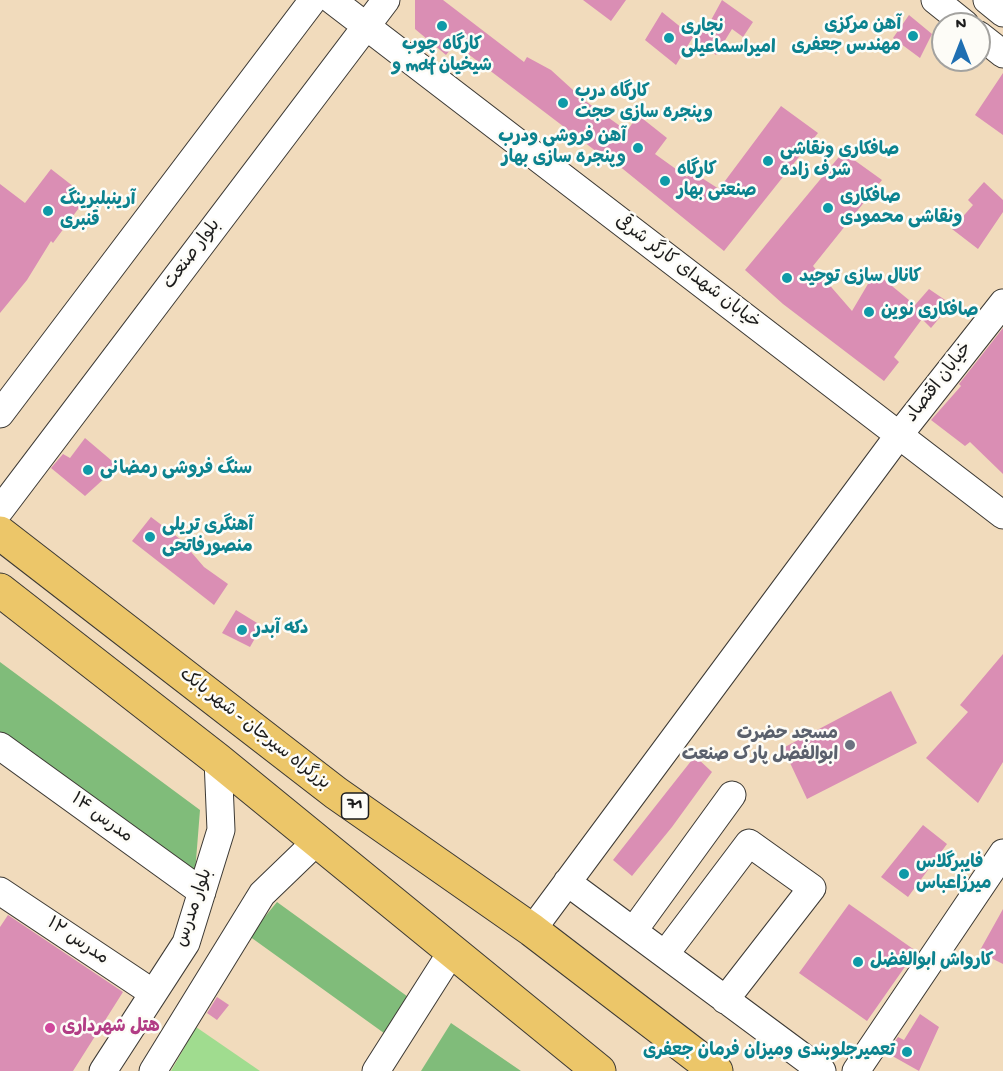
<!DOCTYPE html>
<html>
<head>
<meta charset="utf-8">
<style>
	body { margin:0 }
	#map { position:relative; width:1003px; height:1071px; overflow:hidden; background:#f1dbbc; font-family:"Gochi Hand",sans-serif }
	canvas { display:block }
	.north { position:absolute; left:931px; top:12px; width:60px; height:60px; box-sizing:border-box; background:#fdfcf7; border:2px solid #a3a29f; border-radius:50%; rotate:0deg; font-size:16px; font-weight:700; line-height:24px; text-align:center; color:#1c1c1c }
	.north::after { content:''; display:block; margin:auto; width:21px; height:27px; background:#1f6fb2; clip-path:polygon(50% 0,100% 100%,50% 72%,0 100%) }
</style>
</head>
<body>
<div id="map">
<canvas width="1003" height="1071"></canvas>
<div class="north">N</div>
</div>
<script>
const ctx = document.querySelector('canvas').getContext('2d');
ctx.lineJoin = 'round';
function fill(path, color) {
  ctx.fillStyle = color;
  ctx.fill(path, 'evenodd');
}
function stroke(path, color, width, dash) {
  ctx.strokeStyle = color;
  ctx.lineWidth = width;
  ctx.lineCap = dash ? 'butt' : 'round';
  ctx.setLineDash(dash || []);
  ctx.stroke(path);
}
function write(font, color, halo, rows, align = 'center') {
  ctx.font = font + ' "Gochi Hand","Playpen Sans Arabic",sans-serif';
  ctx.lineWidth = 5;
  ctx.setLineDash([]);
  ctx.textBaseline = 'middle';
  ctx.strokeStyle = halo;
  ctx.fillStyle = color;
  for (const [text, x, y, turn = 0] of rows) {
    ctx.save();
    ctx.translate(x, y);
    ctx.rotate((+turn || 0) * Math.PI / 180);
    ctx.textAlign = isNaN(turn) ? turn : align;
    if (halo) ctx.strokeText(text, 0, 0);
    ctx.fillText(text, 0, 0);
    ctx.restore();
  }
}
const green = new Path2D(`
	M196,1027L260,1071H171Z`);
const forest = new Path2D(`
	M0,662L200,810L195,873L0,734Z
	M277,902L422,1007L395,1041L249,936Z
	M451,1023L521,1071H421Z`);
const building = new Path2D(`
	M415,0H443L524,62L527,57L551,70L584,100L627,131L638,115L667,138L655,154L687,177L691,171L719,189L781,106L818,133L724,251L602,152L601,155L455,44L446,55L415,29Z
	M583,0H626L611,21Z
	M722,0L753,22L743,37L732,29L716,55L696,40L708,20L710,22Z
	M662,12L693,37L676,65L645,40Z
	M909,15L932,34L920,58L893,38Z
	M1003,73V135L975,115Z
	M843,152L882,180L813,266L852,311L875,272L915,305L929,289L951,304L931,328L922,319L894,357L899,362L884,381L783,304L745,270Z
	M51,169L87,197L53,243L51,241L27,280L0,313V184L25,203Z
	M984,182L1003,200V212L978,249L952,229L973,205L968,200Z
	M1003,328V474L970,442L965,446L931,420L961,386L959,384Z
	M85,438L118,466L85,496L51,468L63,454L70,458Z
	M151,517L180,539L204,567L228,584L214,605L132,541Z
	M236,610L262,626L250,647L222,633Z
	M1003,654V762L978,803L926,758L968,712L960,705Z
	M891,691L917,743L807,799L783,748Z
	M695,756L712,772L672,827L632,876L613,860Z
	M923,825L947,844L908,897L881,877Z
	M849,904L916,951L867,1021L799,973Z
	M1003,909V964L979,952Z
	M8,915L123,992L73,1071H0V927Z
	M217,997L229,1005L217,1020L207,1013Z
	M920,1014L939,1027L919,1071L887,1053L898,1037L904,1040Z`);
const minor = new Path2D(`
	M332,0L1003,515
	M935,0L965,24
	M987,0L1003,13
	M979,35L1003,54
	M0,414L313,0
	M0,510L386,0
	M0,746L202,892
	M567,882L822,1071
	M0,891L153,993
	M532,930L899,435L1003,303
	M634,930L732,795
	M666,953L749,843L812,888L725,1000
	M103,1071L186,943L221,830L218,760
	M153,1071L262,894L317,841
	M376,1071L451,953
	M856,1071L1003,853`);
const highway = new Path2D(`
	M0,533L336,793L532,930L716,1071
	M0,590L218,760L599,1071`);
const markers = [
	[442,26,6,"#0f9aa8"],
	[913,36,6,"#0f9aa8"],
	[669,38,6,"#0f9aa8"],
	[563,103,6,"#0f9aa8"],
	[638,148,6,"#0f9aa8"],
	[768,161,6,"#0f9aa8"],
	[665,181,6,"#0f9aa8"],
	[828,208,6,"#0f9aa8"],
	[48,211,6,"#0f9aa8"],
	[787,278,6,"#0f9aa8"],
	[869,312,6,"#0f9aa8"],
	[88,470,6,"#0f9aa8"],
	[150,537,6,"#0f9aa8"],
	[242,630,6,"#0f9aa8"],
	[850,745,6,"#6b7280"],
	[904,874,6,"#0f9aa8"],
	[858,962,6,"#0f9aa8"],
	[50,1028,6,"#d1479c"],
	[907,1052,6,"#0f9aa8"]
];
const shields = [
	[355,806,27]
];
const shieldNames = [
	["71",355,806]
];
const cultureNames = [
	["آهن مرکزی",901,26,"right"],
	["مهندس جعفری",901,47,"right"],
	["نجاری",681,28],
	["امیراسماعیلی",681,49],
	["کارگاه چوب",442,46,"center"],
	["و mdf شیخیان",442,67,"center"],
	["کارگاه درب",575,93],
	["وپنجره سازی حجت",575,114],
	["آهن فروشی ودرب",626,138,"right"],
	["وپنجره سازی بهار",626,159,"right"],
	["صافکاری ونقاشی",780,151],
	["شرف زاده",780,172],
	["کارگاه",677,171],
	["صنعتی بهار",677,192],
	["صافکاری",840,198],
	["ونقاشی محمودی",840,219],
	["آرینبلبرینگ",60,201],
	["قنبری",60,222],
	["کانال سازی توحید",799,278],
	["صافکاری نوین",881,312],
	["سنگ فروشی رمضانی",100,470],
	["آهنگری تریلی",162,527],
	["منصورفاتحی",162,548],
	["دکه آبدر",254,630],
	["فایبرگلاس",916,864],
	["میرزاعباس",916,885],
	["کارواش ابوالفضل",870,962],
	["تعمیرجلوبندی ومیزان فرمان جعفری",895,1052,"right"]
];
const streetNames = [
	["بلوار صنعت",193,255,-53],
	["خیابان شهدای کارگر شرقی",687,273,37],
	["خیابان اقتصاد",940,383,-52],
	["بزرگراه سیرجان - شهر بابک",254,730,38],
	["مدرس ۱۴",101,819,36],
	["بلوار مدرس",195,908,-71],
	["مدرس ۱۲",77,942,34]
];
const worshipNames = [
	["مسجد حضرت",838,735],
	["ابوالفضل پارک صنعت",838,756]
];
const hotelNames = [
	["هتل شهرداری",62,1028]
];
fill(green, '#a0dc8f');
fill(forest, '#80bc7a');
fill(building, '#da8eb4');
stroke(minor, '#3c3934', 29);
stroke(highway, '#3c3934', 35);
stroke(minor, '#fff', 27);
stroke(highway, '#ecc669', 33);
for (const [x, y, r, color] of markers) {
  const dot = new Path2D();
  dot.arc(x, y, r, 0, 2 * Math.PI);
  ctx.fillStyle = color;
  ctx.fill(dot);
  stroke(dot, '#fdfcf7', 2);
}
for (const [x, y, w] of shields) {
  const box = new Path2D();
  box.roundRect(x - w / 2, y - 13, w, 26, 4.5);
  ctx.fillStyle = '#fdfcf7';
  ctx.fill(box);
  stroke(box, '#1c1c1c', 1.5);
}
write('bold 16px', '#1c1c1c', null, shieldNames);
write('bold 18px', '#0d838f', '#fdfcf7', cultureNames, 'left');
write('18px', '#1c1c1c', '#fdfcf7', streetNames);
write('bold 18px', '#5b616d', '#fdfcf7', worshipNames, 'right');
write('bold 18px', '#b23c85', '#fdfcf7', hotelNames, 'left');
</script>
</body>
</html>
